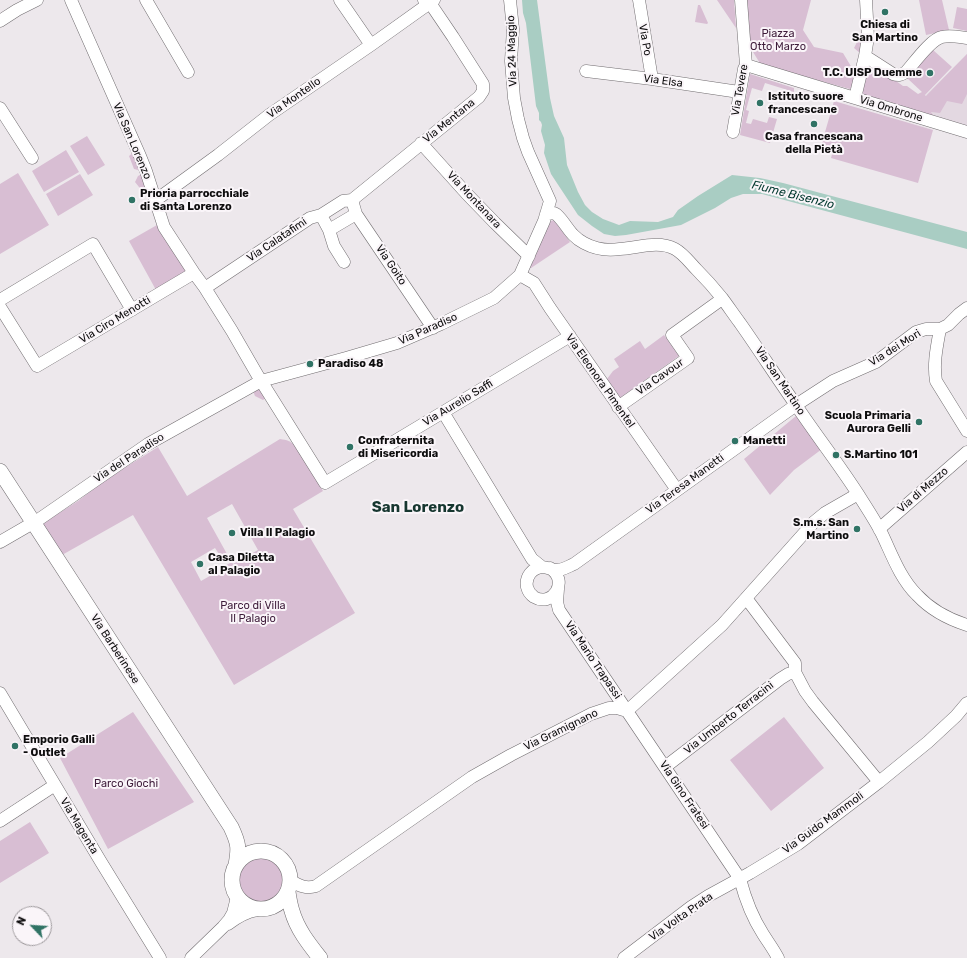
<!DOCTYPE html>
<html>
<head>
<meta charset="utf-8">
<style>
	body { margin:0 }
	#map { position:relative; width:967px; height:958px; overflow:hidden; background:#ede8ec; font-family:Rubik,sans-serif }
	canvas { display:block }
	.north { position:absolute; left:12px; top:906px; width:40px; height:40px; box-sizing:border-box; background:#faf5f9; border:1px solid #9c989b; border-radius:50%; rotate:295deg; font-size:11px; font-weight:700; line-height:16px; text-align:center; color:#0e0d0e }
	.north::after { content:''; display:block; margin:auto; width:14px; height:18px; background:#307365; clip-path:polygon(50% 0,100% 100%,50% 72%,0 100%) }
</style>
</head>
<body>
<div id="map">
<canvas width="967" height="958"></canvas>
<div class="north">N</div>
</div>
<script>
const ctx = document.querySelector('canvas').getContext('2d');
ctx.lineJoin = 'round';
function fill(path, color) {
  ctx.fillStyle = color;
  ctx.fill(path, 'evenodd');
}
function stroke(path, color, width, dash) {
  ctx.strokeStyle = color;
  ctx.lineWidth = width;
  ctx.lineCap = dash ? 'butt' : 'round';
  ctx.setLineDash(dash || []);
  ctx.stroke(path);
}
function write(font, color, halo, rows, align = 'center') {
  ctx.font = font + ' Rubik,sans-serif';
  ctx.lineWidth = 4;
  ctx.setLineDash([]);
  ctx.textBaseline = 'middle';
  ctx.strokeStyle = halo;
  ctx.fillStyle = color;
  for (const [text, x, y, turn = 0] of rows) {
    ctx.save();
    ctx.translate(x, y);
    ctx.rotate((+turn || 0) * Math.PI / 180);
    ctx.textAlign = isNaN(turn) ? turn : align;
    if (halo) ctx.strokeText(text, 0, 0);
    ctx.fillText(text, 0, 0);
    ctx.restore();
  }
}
const built = new Path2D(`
	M967,54V127L935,117L931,112L926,95Z`);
const green = new Path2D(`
	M717,0H734L736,28Z
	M747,0H811L803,30L814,47L843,53L855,73L852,86L850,89L761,65L750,47Z
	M919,0H942L949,30L926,35Z
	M698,5H700L708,23L707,24L695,22Z
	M957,7L967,9V31L953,28Z
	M860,36L864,37L861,54L854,48Z
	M933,50L952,67L925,95L923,93L926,96L967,54V94L962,104L947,101L940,113L931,112L934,116L862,96V91L868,64L871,63L903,86H907L918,94L922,92L907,78Z
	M750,74L794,88V92L765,83L762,91L752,88L746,110L749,111L746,123L751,124L753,119L767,123L769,117L777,119L770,143L740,135Z
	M834,101L933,130L918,183L831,158L833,151L821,146Z
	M87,136L105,165L88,175L70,146Z
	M66,150L79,172L44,192L32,171Z
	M135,151L141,168L138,170L134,169L129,156Z
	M18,173L49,225L0,254V184Z
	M80,174L93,195L58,216L46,194Z
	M142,174L146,188L143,192L135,182L138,176Z
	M554,220L570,242L531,268H530L548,224L551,221Z
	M157,224L187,271L156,290L129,241L157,225Z
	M664,335L679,356L620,398L607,379L613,371L619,367L614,359L640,341L645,349Z
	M258,388L262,389L267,397L263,400L255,396L253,391Z
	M796,416L822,449L794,470L770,495L744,459Z
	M280,439C287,440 291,441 295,446L323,491L293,509L355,613L234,685L133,515L62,555L42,524L78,501L105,480L158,447L187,496ZM232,504L258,550L233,564L232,562L221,568L222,569L201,581L191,562L215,548L221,557L227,554L207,518Z
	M133,712L194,802L108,849L60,758Z
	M784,717L824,768L771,811L730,760Z
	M30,822L49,853L0,883V841Z
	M239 880a22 22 0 1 1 44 0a22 22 0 1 1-44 0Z`);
const water = new Path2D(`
	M522,0H537L550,98L554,116L564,138L567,165L578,192L585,205L592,212L603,219L619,225L630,221L658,222L673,217L678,210L698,196L732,175L760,178L783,183L967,232V249L762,194H743L731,198L715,208L681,225L626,235L615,236L604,234L592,226L578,215L551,174L544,153L545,145L541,131L542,125L541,122L539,120V113L536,106L526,23L523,13Z`);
const minor = new Path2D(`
	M71,0L140,156L146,171L164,227L194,273L205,288L232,331L258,376L325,483L570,336
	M146,0L188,72
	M340,0L371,45
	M639,0L652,79
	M0,21L17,10L37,0
	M865,56L893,74C899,76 901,75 906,72C914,63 931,39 942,37C950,35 959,37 967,38
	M746,65L967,132
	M586,71L652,79L739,92
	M855,98L865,56L868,37L866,0
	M0,108L32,158
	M733,132L744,69L746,65L741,0
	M421,143L466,193L495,223L529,256
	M156,200L218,155L269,115L371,45L434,0
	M352,200L479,97L483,91V84L453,37L430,3L424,0
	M352,200L356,214L433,328
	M546,214L554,213L556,214C567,224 569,235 584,243C595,249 607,251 620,249C638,248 658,240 675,249C684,254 690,263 697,270C706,279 714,288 722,298C728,306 734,315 740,323C759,350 777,378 796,405C816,435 838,463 858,494C866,507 875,520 882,534C892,555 900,578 917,595C931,610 948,619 967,625
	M321,215L329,230L356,214
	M329,230L334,246L344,262
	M520,275L534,283L550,308L677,490
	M205,288L310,218L321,215L343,201L352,200
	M0,300L93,244L132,310
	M0,307L37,366L194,273
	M940,329C937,346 933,363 936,381L967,431
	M618,407L688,358L672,335L722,299
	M443,412L532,559L542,567
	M879,529L967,452
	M0,542L38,520L148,444L261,381L346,358L397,343L441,324L494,298L520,275L544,221L550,201L528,152L523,138L518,119L514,98L511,61L513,29L510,0
	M550,568C570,581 552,608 534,597C531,595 528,591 527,587C525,577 532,568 542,567C547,567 552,570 557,570C563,570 569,566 574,564L796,405L833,381L876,362L916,332L926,329H940L948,325L959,314L967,308
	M558,589L557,602L559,610L740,879C745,898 752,917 763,934C768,942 774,950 778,958
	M746,598L795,663V672L805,691L813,702L879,782
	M0,693L101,862L160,958
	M627,711L722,625L814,522L825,513L858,494
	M665,767L780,679L788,674L795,672
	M0,821L55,785
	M291,881C300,886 306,889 316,886L472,777L511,755L591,714L609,708H617L627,711
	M228,924C237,917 245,912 257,910
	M191,958L223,927L229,920L233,913L237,897
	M624,958L691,907L708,896L750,873L798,844L879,782L928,742L956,716L967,703`);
const major = new Path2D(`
	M0,471L231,827C239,844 239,848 236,865
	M232 880a29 29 0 1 1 58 0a29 29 0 1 1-58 0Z
	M288,892C289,899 290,905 292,911C297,929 309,944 320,958`);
const markers = [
	[885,12,4,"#307365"],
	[930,73,4,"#307365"],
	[760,103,4,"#307365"],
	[814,124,4,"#307365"],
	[132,200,4,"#307365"],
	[310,364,4,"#307365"],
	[919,422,4,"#307365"],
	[735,441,4,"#307365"],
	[350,447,4,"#307365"],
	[836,455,4,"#307365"],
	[857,529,4,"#307365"],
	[232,533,4,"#307365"],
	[200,564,4,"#307365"],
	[15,746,4,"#307365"]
];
const poiNames = [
	["Chiesa di",885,25,"center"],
	["San Martino",885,38,"center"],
	["T.C. UISP Duemme",922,73,"right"],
	["Istituto suore",768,97],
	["francescane",768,110],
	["Casa francescana",814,137,"center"],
	["della Pietà",814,150,"center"],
	["Prioria parrocchiale",140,194],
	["di Santa Lorenzo",140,207],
	["Paradiso 48",318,364],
	["Scuola Primaria",911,416,"right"],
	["Aurora Gelli",911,429,"right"],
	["Confraternita",358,441],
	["di Misericordia",358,454],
	["Manetti",743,441],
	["S.Martino 101",844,455],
	["S.m.s. San",849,523,"right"],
	["Martino",849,536,"right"],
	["Villa Il Palagio",240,533],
	["Casa Diletta",208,558],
	["al Palagio",208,571],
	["Emporio Galli",23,740],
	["- Outlet",23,753]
];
const parkNames = [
	["Piazza",778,34],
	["Otto Marzo",778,47],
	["Parco di Villa",253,606],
	["Il Palagio",253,619],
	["Parco Giochi",126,784]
];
const streetNames = [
	["Via Po",645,40,80],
	["Via 24 Maggio",512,51,-92],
	["Via Elsa",663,81,8],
	["Via Tevere",740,90,-80],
	["Via Montello",294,98,-35],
	["Via Ombrone",891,109,17],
	["Via Mentana",449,121,-39],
	["Via San Lorenzo",132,141,67],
	["Via Montanara",474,200,47],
	["Via Calatafimi",277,240,-34],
	["Via Goito",391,265,56],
	["Via Ciro Menotti",115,320,-31],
	["Via Paradiso",428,329,-24],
	["Via dei Mori",895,348,-32],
	["Via Cavour",660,377,-35],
	["Via Eleonora Pimentel",600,381,55],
	["Via San Martino",780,381,56],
	["Via Aurelio Saffi",458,403,-31],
	["Via del Paradiso",129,458,-33],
	["Via Teresa Manetti",685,484,-36],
	["Via di Mezzo",923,490,-41],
	["Via Barberinese",115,649,57],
	["Via Mario Trapassi",593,660,56],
	["Via Umberto Terracini",729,718,-38],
	["Via Gramignano",561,730,-26],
	["Via Gino Fratesi",684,795,56],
	["Via Guido Mammoli",823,823,-36],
	["Via Magenta",79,826,59],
	["Via Volta Prata",681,917,-35]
];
const waterNames = [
	["Fiume Bisenzio",793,195,14]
];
const districtNames = [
	["San Lorenzo",418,508]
];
fill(built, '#e3d8e1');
fill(green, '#d8bed3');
fill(water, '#a9cdc3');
stroke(minor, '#716d70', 13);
stroke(major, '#716d70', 16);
stroke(minor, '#fff', 12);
stroke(major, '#fff', 15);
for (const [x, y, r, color] of markers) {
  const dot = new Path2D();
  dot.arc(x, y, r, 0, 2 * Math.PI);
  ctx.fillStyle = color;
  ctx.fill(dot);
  stroke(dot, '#faf5f9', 1.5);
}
write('bold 11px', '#0e0d0e', '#faf5f9', poiNames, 'left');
write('11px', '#3e1c3a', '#faf5f9', parkNames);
write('11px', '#0e0d0e', '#faf5f9', streetNames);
write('italic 12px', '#00382e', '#faf5f9', waterNames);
write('bold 15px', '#173730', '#faf5f9', districtNames);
</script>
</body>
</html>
